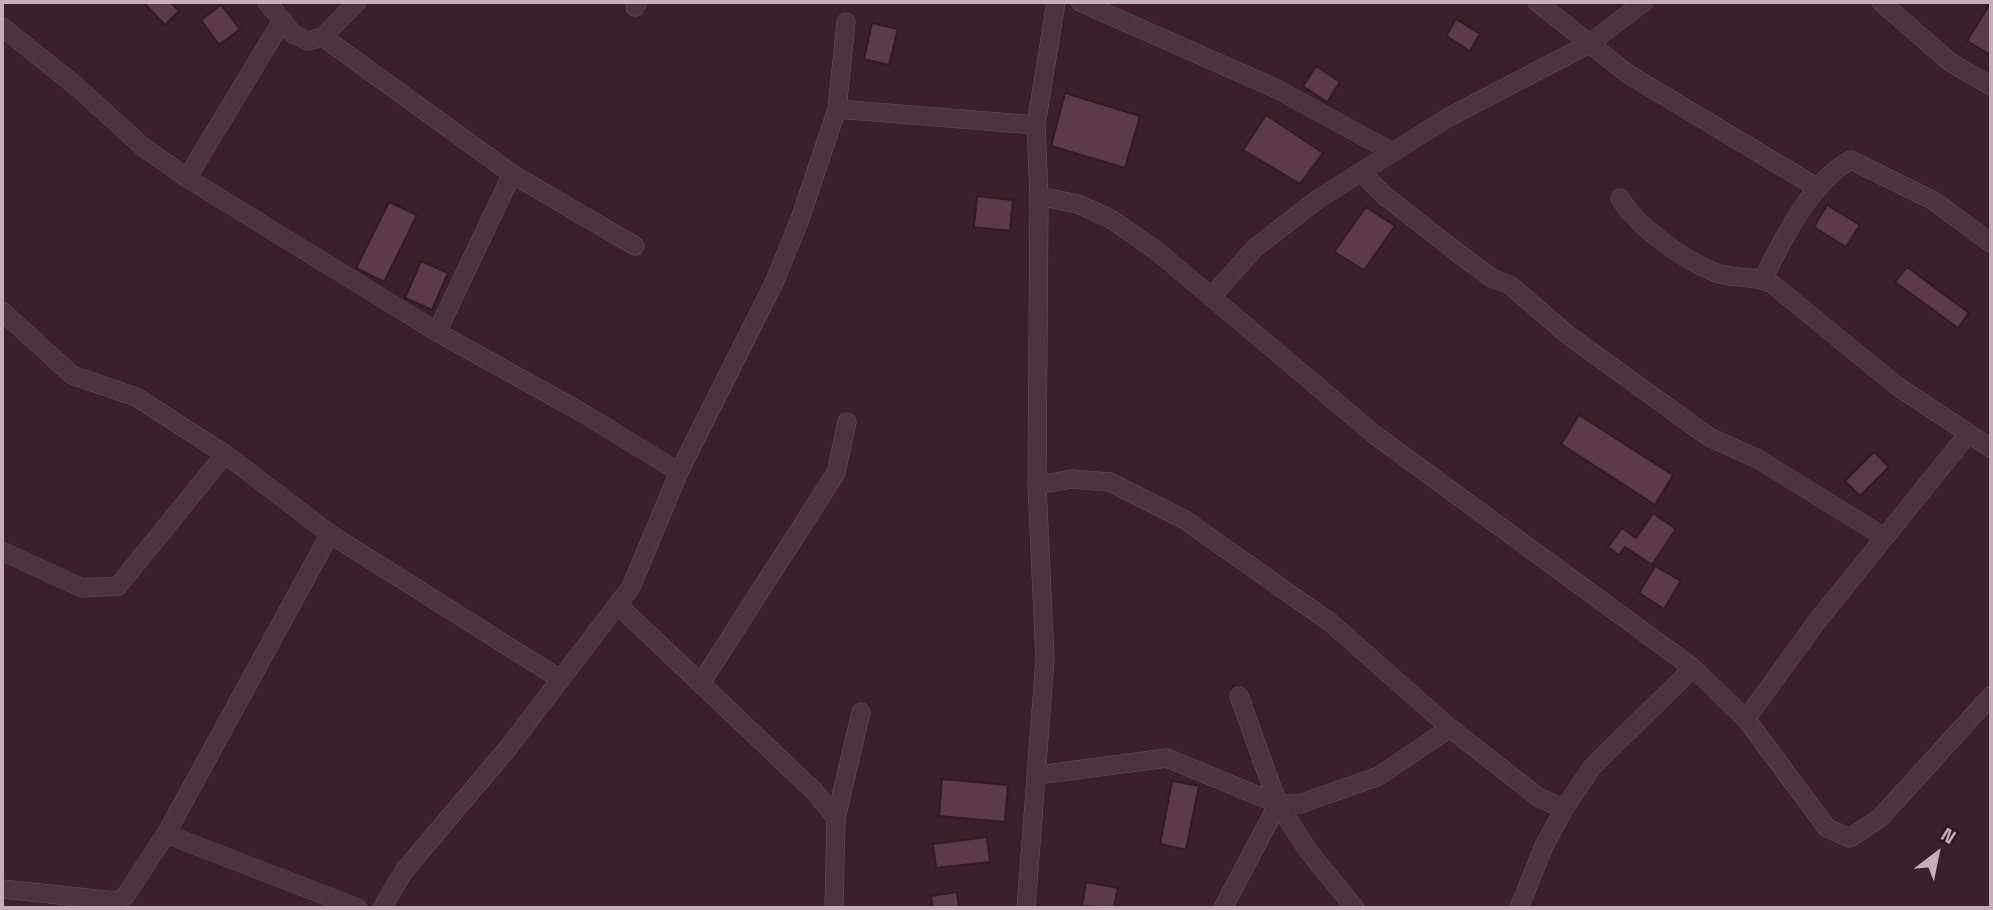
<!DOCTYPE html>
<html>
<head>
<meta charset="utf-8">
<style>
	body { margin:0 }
	#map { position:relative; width:1993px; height:910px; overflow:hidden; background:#3b1f2b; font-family:"Space Grotesk",sans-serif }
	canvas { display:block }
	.frame { position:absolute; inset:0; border:4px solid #c7adb8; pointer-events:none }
	.north { position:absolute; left:1902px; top:819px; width:70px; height:70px; -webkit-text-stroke:5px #2f1822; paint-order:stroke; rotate:32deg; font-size:19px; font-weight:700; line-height:28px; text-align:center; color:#c7adb8 }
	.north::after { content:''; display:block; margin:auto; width:24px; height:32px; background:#c7adb8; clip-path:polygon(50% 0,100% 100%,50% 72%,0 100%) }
</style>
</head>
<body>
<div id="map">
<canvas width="1993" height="910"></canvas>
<div class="frame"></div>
<div class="north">N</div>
</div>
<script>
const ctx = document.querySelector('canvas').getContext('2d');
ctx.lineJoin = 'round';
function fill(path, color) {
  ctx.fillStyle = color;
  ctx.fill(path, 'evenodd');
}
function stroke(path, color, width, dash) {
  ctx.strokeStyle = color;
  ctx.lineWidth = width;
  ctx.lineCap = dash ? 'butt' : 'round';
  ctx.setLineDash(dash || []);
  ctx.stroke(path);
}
const building = new Path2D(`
	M143,2H170L179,11L165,25Z
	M1991,2V55L1967,41Z
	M221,5L240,29L219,45L201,20Z
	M1456,19L1480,34L1470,51L1446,36Z
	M872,23L898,29L889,65L864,59Z
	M1316,66L1340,82L1327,102L1303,86Z
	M1065,93L1140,116L1125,168L1051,146Z
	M1266,115L1323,153L1300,184L1243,150Z
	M977,196L1013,200L1010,231L974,227Z
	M389,202L417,215L384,282L356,268Z
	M1827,205L1860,225L1846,247L1814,227Z
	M1366,207L1395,226L1364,270L1334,252Z
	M421,261L448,273L432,310L405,298Z
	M1907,267L1969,313L1958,328L1895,282Z
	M1579,415L1673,475L1655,505L1561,444Z
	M1874,452L1889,467L1860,496L1845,481Z
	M1653,513L1676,529L1652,565L1625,547L1619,555L1608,547L1622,528L1636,538Z
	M1655,566L1681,581L1664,609L1639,593Z
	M942,779L1008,785L1005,822L939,816Z
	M1172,781L1199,786L1186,850L1160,844Z
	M987,837L990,862L936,868L933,844Z
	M1086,882L1118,888L1114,908L1082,906Z
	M957,892L959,908H933L931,896Z`);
const street = new Path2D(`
	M267,2L293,34L308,41L323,37L357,2
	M1080,2L1277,89L1392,152
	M1537,2L1628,74L1816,187
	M1881,2L1950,62L1991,86
	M635,7L638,2
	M2,27L76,86L142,146L187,178L437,332L581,412L679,472
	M323,37L512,174L635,246
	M837,109L1036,125
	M1362,173L1385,196L1467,260L1492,278L1510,285L1568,335L1709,437L1758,459L1884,537
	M187,178L282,21
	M1039,196L1078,204L1111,219L1158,252L1375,435L1693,668L1746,719L1827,828L1850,838L1880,818L1991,696
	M1620,198C1636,226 1684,260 1714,272C1732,280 1754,274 1772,284L1897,386L1991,448
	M1763,279C1783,239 1811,181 1851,160L1934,201L1991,243
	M1212,296L1255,248L1318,199L1449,117L1589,44L1644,2
	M2,311L72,375L136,397L225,454L330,534L560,679
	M437,332L512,174
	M1037,485L1072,479L1110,482L1185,520L1331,623L1450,728L1538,797L1564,809
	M2,551L82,588L118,586L225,454
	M619,606L815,792L836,818
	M701,683L836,473L847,422
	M1239,696L1278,804L1309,852L1355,908
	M1746,719L1818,620L1968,434
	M1038,775L1167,758L1278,804H1300L1379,776L1450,728
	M166,834L358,908
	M2,889L107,900L119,901L126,895L166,834L330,534
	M382,908L404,871L508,748L631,587L679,472L774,283L800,219L837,109L846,22
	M834,908L836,818L861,712
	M1026,908L1045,659L1037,485L1039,196L1036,125L1056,2
	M1223,908L1278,804
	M1519,908L1544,846L1564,809L1593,766L1693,668`);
fill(building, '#5b3b4a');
stroke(building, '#311a24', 2);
stroke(street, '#68505b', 19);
stroke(street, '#4b333d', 18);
</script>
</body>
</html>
